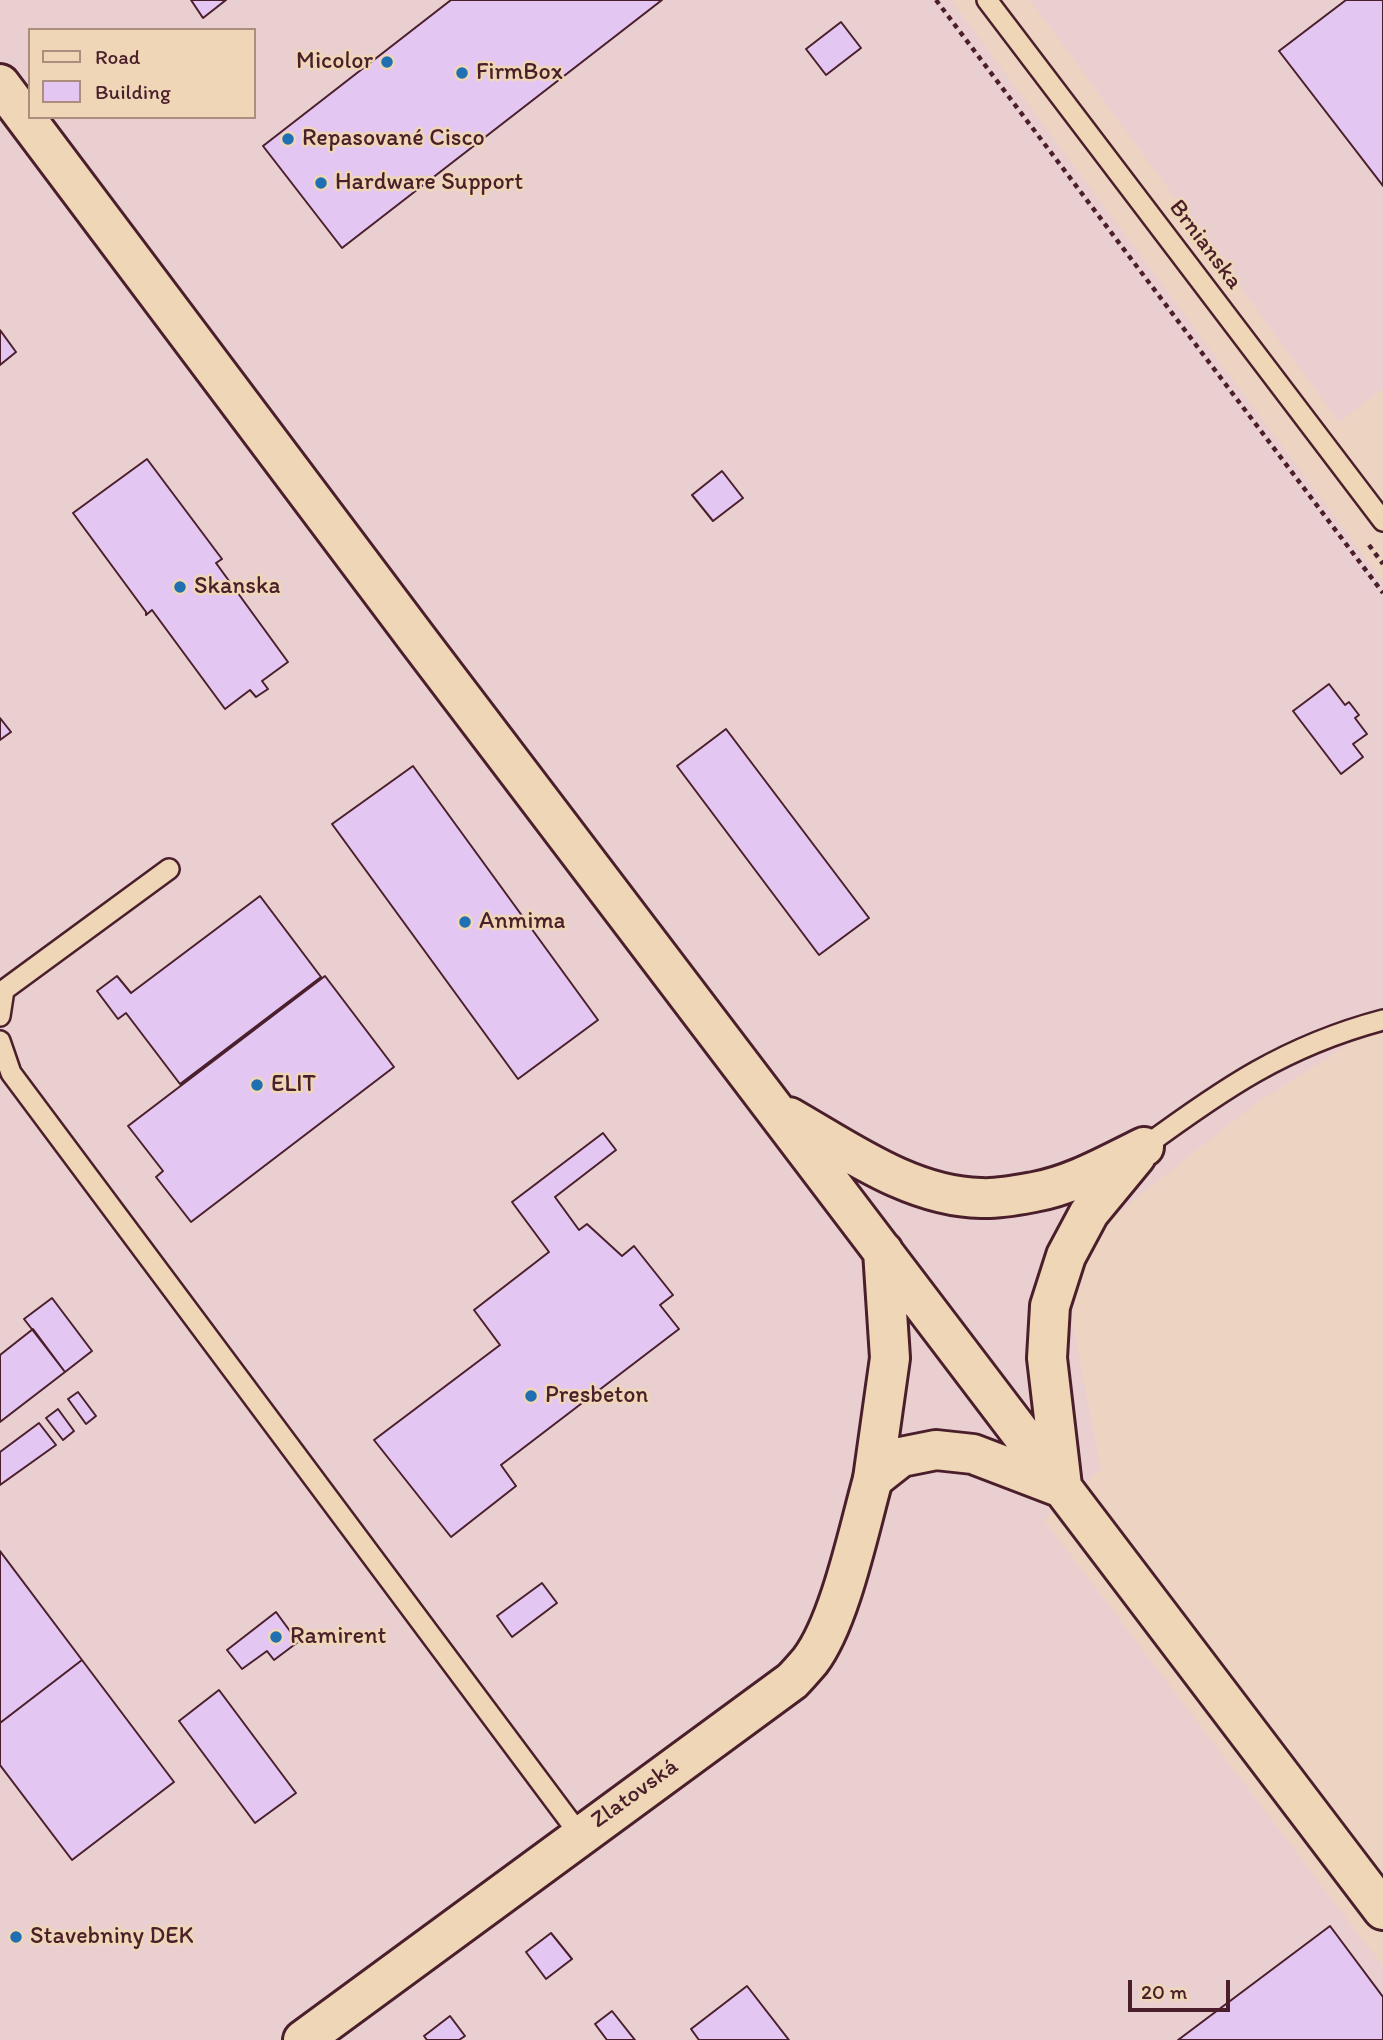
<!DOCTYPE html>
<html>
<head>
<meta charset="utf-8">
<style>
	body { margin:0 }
	#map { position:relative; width:1383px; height:2040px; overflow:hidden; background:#ecd3c2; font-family:Itim,sans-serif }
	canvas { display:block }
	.legend { position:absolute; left:28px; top:28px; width:228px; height:91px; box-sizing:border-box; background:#eed6b6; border:2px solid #ac8d7e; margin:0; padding:9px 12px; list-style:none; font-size:21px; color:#4a1f2b }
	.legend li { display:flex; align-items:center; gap:14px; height:35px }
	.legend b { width:35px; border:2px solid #ac8d7e }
	.scale { position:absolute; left:1128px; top:1980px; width:102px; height:32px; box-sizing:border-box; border:4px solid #4a1f2b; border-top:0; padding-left:9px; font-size:21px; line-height:24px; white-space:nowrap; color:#4a1f2b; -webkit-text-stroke:5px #eed6b6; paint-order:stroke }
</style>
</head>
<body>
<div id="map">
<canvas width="1383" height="2040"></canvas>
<ul class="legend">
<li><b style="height:9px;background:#eed6b6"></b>Road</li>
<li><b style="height:19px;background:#e4c6f3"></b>Building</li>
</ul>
<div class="scale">20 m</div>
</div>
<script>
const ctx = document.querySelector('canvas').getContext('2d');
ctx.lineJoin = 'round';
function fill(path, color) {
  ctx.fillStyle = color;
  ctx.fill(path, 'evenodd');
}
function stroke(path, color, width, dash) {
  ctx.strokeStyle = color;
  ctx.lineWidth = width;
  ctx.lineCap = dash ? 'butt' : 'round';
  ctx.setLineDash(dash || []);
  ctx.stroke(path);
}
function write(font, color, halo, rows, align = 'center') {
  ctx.font = font + ' Itim,sans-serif';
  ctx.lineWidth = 5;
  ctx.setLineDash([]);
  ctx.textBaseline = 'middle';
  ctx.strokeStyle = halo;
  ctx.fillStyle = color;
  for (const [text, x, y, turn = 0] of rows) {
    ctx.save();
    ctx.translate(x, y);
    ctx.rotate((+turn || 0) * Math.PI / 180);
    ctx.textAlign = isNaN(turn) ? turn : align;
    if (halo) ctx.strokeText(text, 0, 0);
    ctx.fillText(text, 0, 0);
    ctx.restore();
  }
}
const built = new Path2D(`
	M0,0H951L1383,582V1022L1255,1104L1085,1239L1072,1321L1101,1469L1044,1520L1383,1966V2040H0ZM30,30H254V117H30Z
	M1030,0H1383V389L1339,422Z`);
const building = new Path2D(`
	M191,0H226L203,18Z
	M451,0H662L342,248L263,146Z
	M1346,0H1383V186L1279,51Z
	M841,22L861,48L826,75L806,49Z
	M0,330L16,352L0,365Z
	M147,459L222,559L216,563L288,662L262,681L268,689L256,697L250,690L225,709L152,610L146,615V612L73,513Z
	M722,471L743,498L713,521L692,495Z
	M1329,684L1345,705L1349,702L1359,715L1355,718L1367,734L1353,744L1363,757L1341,774L1293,711Z
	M0,718L11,732L0,740Z
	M726,729L869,918L819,955L677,766Z
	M413,766L598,1020L518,1079L332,824Z
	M260,896L321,977L180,1084L126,1013L118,1019L97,991L117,976L131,993Z
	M325,976L394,1067L191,1222L156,1177L163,1171L128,1126Z
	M603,1133L616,1150L555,1197L579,1230L587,1224L622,1256L634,1246L673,1295L660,1305L679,1329L501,1465L516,1486L451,1537L374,1440L500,1345L474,1310L549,1252L512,1202Z
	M52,1298L92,1351L65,1372L24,1319Z
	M33,1329L65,1372L0,1422V1355Z
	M78,1392L96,1416L86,1424L68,1399Z
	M58,1409L74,1431L63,1440L46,1418Z
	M39,1423L56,1445L0,1485V1452Z
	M0,1551L82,1660L0,1723Z
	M542,1583L557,1603L512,1637L497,1616Z
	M276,1612L298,1642L274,1660L267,1651L242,1669L227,1650Z
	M82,1660L174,1782L72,1860L0,1765V1723Z
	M219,1690L296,1793L255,1823L179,1721Z
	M1330,1926L1383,1997V2040H1178Z
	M551,1933L572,1959L546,1979L526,1952Z
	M747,1986L789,2040H699L691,2029Z
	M612,2011L635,2040H607L595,2024Z
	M450,2016L465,2036L459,2040H427L424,2036Z`);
const path = new Path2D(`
	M936,0L1383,593
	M1369,545L1383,564`);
const lane = new Path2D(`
	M987,0L1383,521
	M0,1016L4,990L169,869
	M0,1041L11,1073L580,1835
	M1144,1147C1223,1089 1285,1046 1383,1020`);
const street = new Path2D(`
	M303,2040L792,1681C798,1675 804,1668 810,1661C840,1622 859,1529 873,1479`);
const primary = new Path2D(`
	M0,84L418,640L1383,1910
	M789,1117C847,1150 911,1197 981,1198C998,1199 1018,1195 1034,1192C1073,1185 1109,1164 1144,1147
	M873,1479L890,1358L883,1251
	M873,1479L901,1457L936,1450L973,1454L1062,1488
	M1062,1486L1047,1358L1050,1306L1066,1256L1089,1213L1136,1156`);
const markers = [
	[387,62,7,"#1f6fb2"],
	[462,73,7,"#1f6fb2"],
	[288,139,7,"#1f6fb2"],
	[321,183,7,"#1f6fb2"],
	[180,587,7,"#1f6fb2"],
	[465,922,7,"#1f6fb2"],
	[257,1085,7,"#1f6fb2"],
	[531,1396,7,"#1f6fb2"],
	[276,1637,7,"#1f6fb2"],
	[16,1937,7,"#1f6fb2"]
];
const poiNames = [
	["Micolor",373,62,"right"],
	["FirmBox",476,73],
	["Repasované Cisco",302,139],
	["Hardware Support",335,183],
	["Skanska",194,587],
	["Anmima",479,922],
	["ELIT",271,1085],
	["Presbeton",545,1396],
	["Ramirent",290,1637],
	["Stavebniny DEK",30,1937]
];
const streetNames = [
	["Brnianska",1205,245,53],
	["Zlatovská",635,1794,-36]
];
fill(built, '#eacfd1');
fill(building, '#e4c6f3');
stroke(building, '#4a1f2b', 2);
stroke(lane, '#4a1f2b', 24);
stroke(street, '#4a1f2b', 44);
stroke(primary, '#4a1f2b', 44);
stroke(path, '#4a1f2b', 4.5, [5, 5]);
stroke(lane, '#eed6b6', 19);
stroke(street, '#eed6b6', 38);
stroke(primary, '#eed6b6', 38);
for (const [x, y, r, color] of markers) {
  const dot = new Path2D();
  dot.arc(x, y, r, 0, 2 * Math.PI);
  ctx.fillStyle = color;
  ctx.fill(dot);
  stroke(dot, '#eed6b6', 2.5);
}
write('24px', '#4a1f2b', '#eed6b6', poiNames, 'left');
write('24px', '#4a1f2b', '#eed6b6', streetNames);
</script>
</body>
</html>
